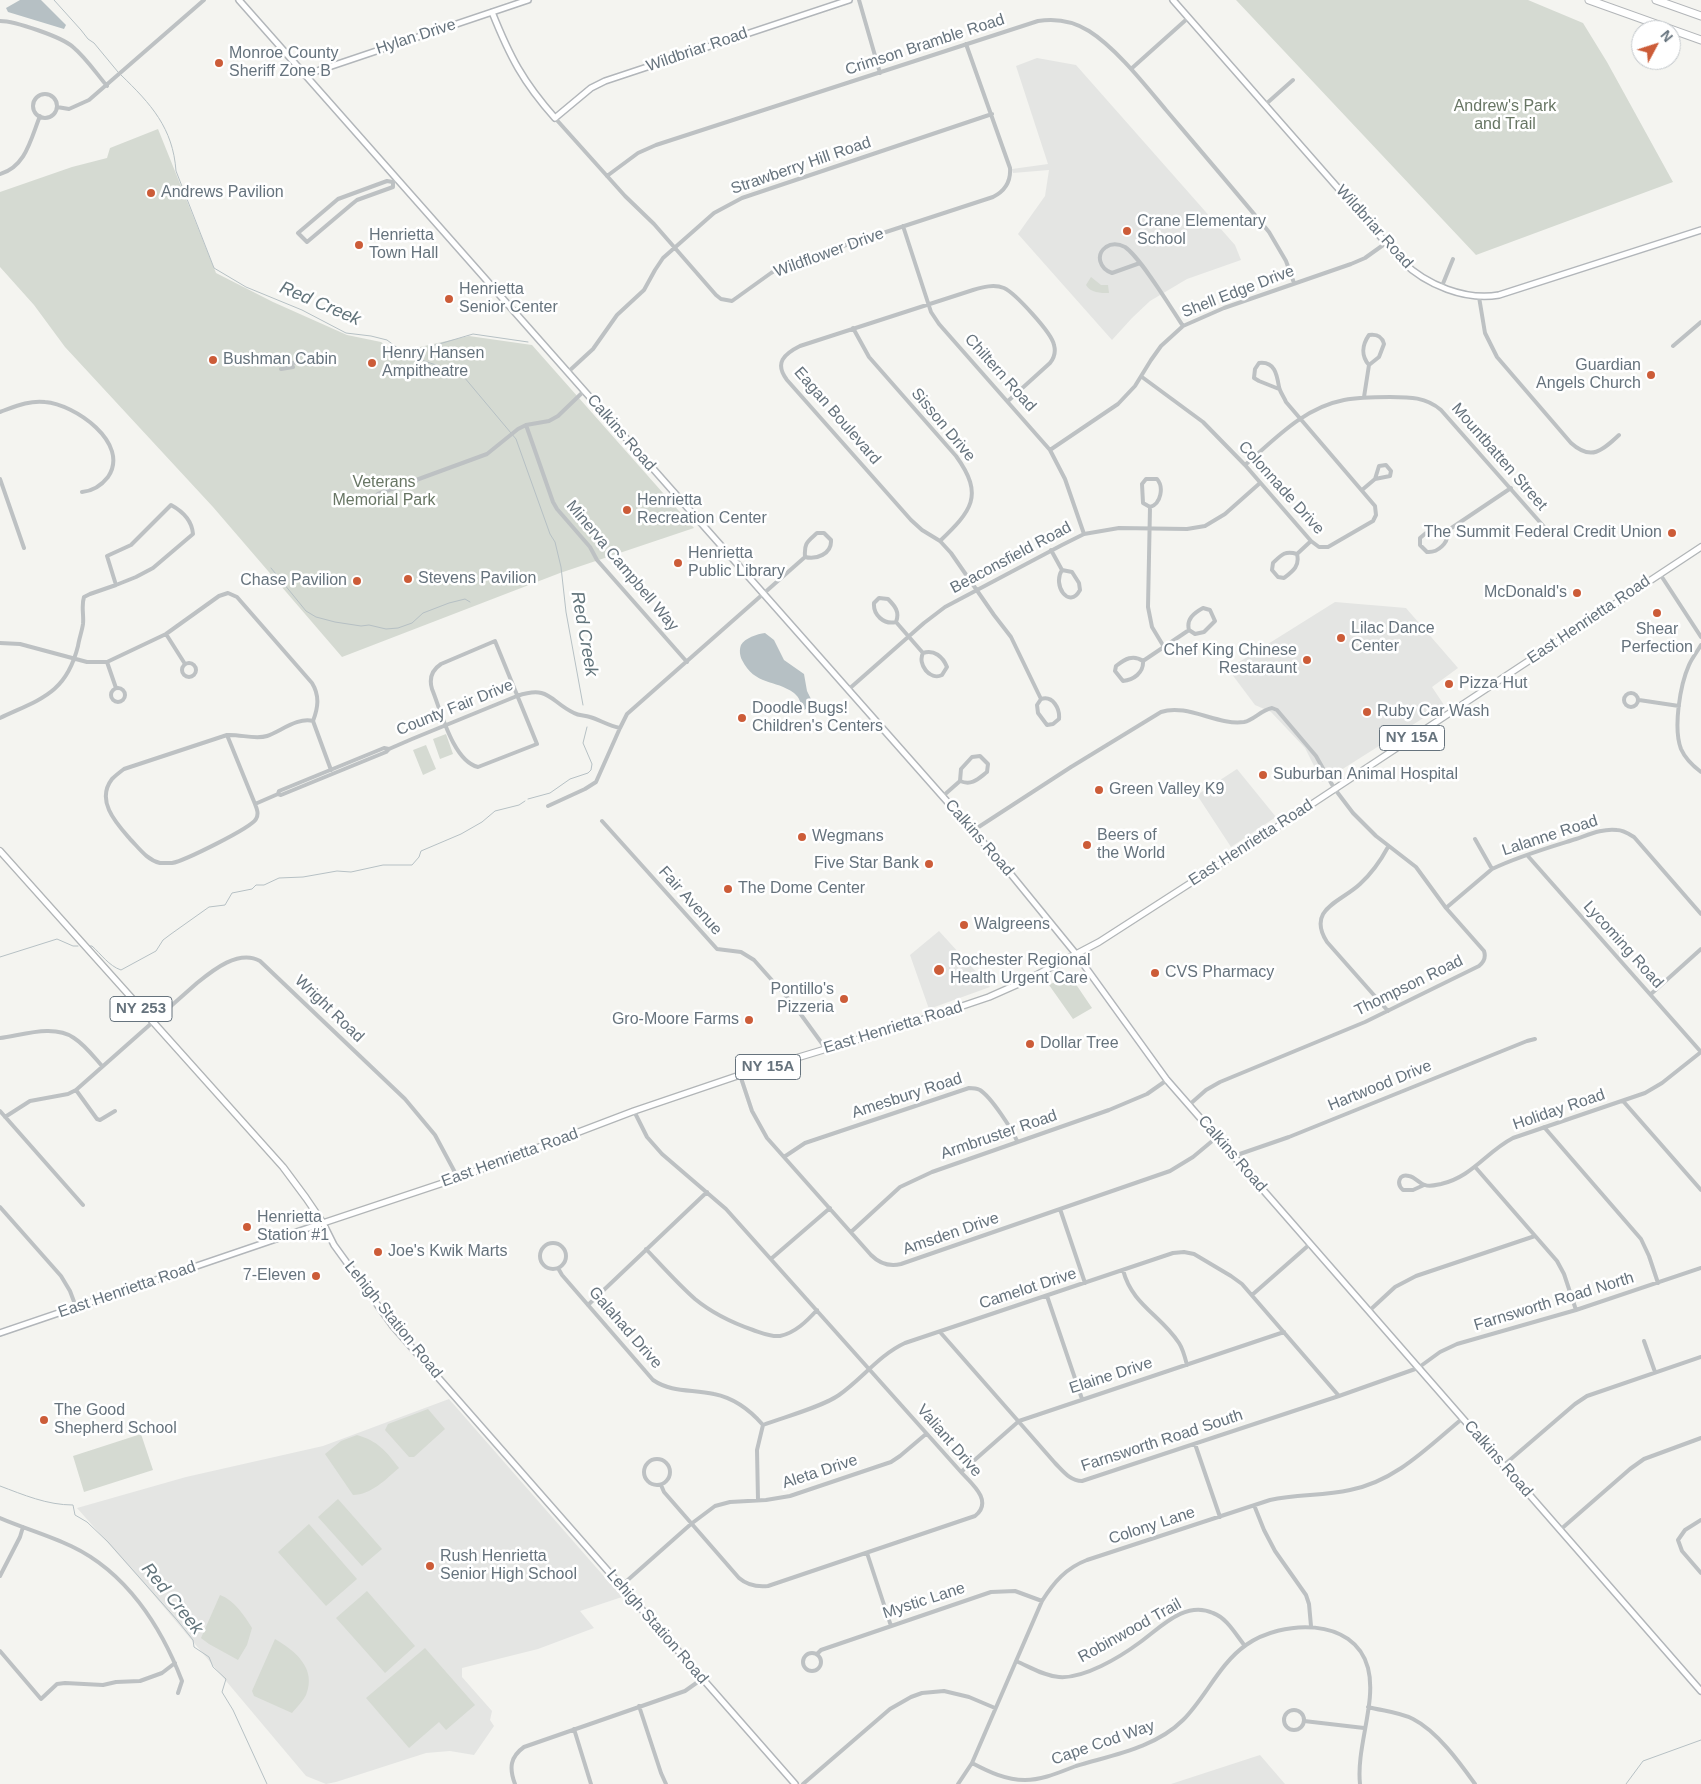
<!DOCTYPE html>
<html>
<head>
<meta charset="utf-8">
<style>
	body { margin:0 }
	#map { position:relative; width:1701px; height:1784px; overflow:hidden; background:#f4f4f0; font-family:Helvetica,sans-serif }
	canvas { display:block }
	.north { position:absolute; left:1631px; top:20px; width:50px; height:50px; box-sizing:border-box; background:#fff; border:1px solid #c2c7cb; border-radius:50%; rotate:50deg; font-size:14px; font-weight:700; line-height:20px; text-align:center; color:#66737d }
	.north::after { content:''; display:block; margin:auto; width:18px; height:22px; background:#cc5c38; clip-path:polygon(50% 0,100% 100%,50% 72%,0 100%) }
</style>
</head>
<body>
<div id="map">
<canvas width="1701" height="1784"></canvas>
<div class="north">N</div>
</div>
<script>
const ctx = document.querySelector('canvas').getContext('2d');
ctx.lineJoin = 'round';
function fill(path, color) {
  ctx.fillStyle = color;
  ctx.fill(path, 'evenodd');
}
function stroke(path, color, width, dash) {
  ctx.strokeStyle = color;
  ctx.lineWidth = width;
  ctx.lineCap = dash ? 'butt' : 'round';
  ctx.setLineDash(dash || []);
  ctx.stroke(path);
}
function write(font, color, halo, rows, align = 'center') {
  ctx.font = font + ' Helvetica,sans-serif';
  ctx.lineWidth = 5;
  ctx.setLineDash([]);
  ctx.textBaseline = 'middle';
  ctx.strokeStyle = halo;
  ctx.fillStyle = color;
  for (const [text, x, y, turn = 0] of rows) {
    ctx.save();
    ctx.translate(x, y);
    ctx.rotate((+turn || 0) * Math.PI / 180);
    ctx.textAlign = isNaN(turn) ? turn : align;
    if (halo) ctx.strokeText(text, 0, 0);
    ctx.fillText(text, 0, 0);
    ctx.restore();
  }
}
const built = new Path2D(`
	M1037,58L1076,65L1235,245L1241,260L1187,279L1150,301L1132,318L1112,340L1018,234L1045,196L1049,170L1013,173L1012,169L1048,164L1016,66Z
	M1335,602L1406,608L1458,668L1432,687L1444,705L1322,782L1305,748L1271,712L1255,705L1228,669Z
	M1237,769L1276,817L1231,847L1197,795Z
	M939,931L990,987L929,1009L910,955Z
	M449,1399L622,1597L580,1611L594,1628L538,1649L462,1668V1677L492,1711L490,1720L494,1726L474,1755L450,1751L426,1753L336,1782L326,1784L306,1776L147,1587L77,1508L186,1477L323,1446Z
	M1260,1755L1285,1784H1171Z`);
const green = new Path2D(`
	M1236,0H1528L1583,23L1607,62L1673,182L1476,255Z
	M158,129L216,273L273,302L347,335L381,342L400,355L405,347L411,349L469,336L532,345L694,528L560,573L342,657L213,507L65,347L34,305L0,267V192L72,167L107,158L110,148Z
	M1091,277L1101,285H1108L1109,293C1100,293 1091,293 1086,285Z
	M446,734L453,754L440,759L433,739Z
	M426,745L436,769L423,775L413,750Z
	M1069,974L1092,1008L1073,1019L1049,985Z
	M428,1409L445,1429L414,1457H409L385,1430L388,1424Z
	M141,1434L153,1470L84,1492L73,1456Z
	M357,1435C378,1441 386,1451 399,1468C386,1479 371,1495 353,1495L325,1454L341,1441Z
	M338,1499L382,1549L362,1566L318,1517Z
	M309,1524L357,1579L326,1606L278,1552Z
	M367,1591L415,1646L385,1673L336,1618Z
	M220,1595C234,1600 244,1615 252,1628L247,1645L238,1660L209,1644L201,1638Z
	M275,1639C295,1651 317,1668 306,1695C303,1701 296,1708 292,1713L254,1696L252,1691Z
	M425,1648L475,1705L446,1730L439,1722L409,1748L366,1698Z`);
const water = new Path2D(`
	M20,0H41L66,25L64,29L8,12L6,8Z
	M765,633L774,640L784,660L804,674L807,691L812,701C811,706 807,709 802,711C801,703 800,698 794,693C775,679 755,686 742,660C740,656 739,650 741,645C745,638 757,634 765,633Z`);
const stream = new Path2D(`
	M54,0L81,30L88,39L94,43L118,72
	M121,75C151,104 173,128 176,171L214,268L246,287L302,310L346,333L371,336L387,340L407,355L459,373L464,377L516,439L550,534L555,542L561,567L566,612L583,705
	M429,347L473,334L528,342
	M409,354L425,349
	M271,568L306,611L316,617L335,622L361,626L369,625L386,629L398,628L412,623L423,613L449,603L465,599L470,602
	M528,799L550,793L570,779L588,773L591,770L592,764L583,743L587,727
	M90,946H92C101,954 109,966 121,970L156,951L163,940L171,934L209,907L225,905L232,893L252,889L256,885H264L279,878L303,877L337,871L351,872L383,865H412L419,857L421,851L461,834L482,822L495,811L519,805L525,801
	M0,957L57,939L73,946H78
	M0,1486C24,1495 47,1505 73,1505L75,1515L87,1522L108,1542L177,1620L193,1640L194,1647L209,1657L213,1667L226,1679L222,1692L233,1710L267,1784
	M1626,1784L1643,1761L1701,1740`);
const street = new Path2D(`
	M859,0L880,73
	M0,21C15,21 62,37 73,47C86,58 96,73 107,86
	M1131,69L1188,18
	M33 106a12 12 0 1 1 24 0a12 12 0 1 1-24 0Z
	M1266,104L1293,80
	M57,107L69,109L89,100L204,0
	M555,118L625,196L654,224L716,295L721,299L732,301L771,273L785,265L993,197C1005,191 1011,182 1010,168L966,44
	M0,174C26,167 31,138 40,116
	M607,176L638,153L656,145L1038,21C1057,18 1073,21 1089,31C1116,48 1145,85 1166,110C1200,150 1235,191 1269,232L1286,261L1294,283
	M393,182L387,181L338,199L298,233L307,242L352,204L357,200L393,187V182L397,180
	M903,226L931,312L939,324L1050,450L1065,479L1084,534
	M1140,263L1112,273C1100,269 1095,255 1106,247C1112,243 1119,244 1125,247C1141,258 1171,308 1183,326
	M1442,286L1453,259
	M1479,297L1485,333L1497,357L1571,443C1591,461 1602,451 1619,435
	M853,328L869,357L956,456C985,496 971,511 940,541
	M1673,346L1701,322
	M291,367V363L303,362
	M281,369L293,367
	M568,372L593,349L617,315L644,290L655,270L663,258L714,213L742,198L992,114
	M1142,377L1203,422L1245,465L1311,541L1319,547H1328L1373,521L1376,515L1375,506L1286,402C1284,397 1280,392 1279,387C1277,375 1275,361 1259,363L1255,369L1254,378L1259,381L1279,389
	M1364,397L1369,365L1379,357L1384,344C1382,336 1377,334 1369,335C1362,345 1361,356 1369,365
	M1008,401L1050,363C1054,358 1056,352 1054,345C1052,333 1015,293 1004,288C994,284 983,287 973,290L800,346C784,354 774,363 787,380L911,520L922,530L940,541L951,553L994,615L1011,637L1041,699L1037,705L1038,713L1047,725L1053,724L1059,719C1060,709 1053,695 1041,699
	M0,412C14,407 29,400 45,402C74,404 131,443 108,477C101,486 93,491 82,492
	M526,425L553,502L557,509L590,547L597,560L687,662
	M1050,450L1118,404L1135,386L1151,360L1161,346L1183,326L1224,308L1351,264L1365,258L1386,243
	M1245,465C1275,439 1303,408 1344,400C1359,397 1375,397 1390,397C1410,397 1426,397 1441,410L1546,529
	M0,479L24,548
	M1362,490L1375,479L1390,476L1391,471L1386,465L1379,466L1375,479
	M378,494L487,454L518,429L526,425L549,421L558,416L584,391
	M171,505C182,511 192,521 193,534L153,568L136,577L116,585L107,556L131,545Z
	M1150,507L1143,503L1142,484L1146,479H1157C1164,487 1161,504 1150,507L1148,607L1152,627L1164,647
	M1447,531C1450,543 1437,553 1427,552L1420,545V538L1426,533L1438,528L1447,531L1511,488
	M1051,550L1062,570C1052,585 1069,610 1080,590L1079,583L1072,572L1062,570
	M1297,554C1300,566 1293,571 1284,578L1278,577L1272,570L1273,563C1281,555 1285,550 1297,554L1311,541
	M1660,574L1701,637
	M896,622C884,625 873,615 874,603L879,598L888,599C895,606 900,612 896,622L923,653C917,664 930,681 942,675L947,667C943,657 934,649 923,653
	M166,634L185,664
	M495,641L537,744L478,767C453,761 441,711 432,689C429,679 432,670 441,664Z
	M0,643L20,644L87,662H107L166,634L219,596L228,593L237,597L312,683C320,696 318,708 313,721
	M1701,645C1697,652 1692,658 1689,665C1680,685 1673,728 1681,749C1685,758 1693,766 1701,772
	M1143,661C1144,673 1133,680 1123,681L1115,671L1116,666C1125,659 1133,654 1143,661L1189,630L1195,634L1204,632L1215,621L1210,610L1203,608C1194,613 1186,619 1189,630
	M107,662L116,688
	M182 670a7 7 0 1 1 14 0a7 7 0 1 1-14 0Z
	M111 695a7 7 0 1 1 14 0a7 7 0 1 1-14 0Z
	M849,689L924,623L945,607L1062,545L1084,534L1119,528L1187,529L1205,526L1225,514L1260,483
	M1624 700a7 7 0 1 1 14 0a7 7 0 1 1-14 0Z
	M1639,700L1679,706
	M0,718C40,699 66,694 78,646C79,639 82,631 83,624C84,615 81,606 84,597L90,594L116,585
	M313,721L331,770
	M620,728L627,714L805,557C816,560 832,554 831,540L824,533H817C807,542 804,543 805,557
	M227,735L255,804C257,809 259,814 256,819C251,828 184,861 172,863C169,863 163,863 160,863C147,860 139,848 130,839C117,824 95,801 112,779C115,776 120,772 124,769L227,735C240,734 255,740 267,736C281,731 298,717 313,721
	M389,749L384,748L279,791L278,794L281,795L386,752L389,749L412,739L517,696C550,685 549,701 574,713C579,716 584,715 590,717C600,720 609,726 620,728L596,782L585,789L548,806
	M943,796L960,781C972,786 978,779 987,772L988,764L980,756L972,757L961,769L960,781
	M255,804L278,794
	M602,821L717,949L741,952L754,960L794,1005L826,1049
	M974,830L1071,767L1161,712C1187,703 1218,726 1244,722C1254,720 1261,710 1272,708L1277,710L1316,756L1334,788L1353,813L1376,836L1416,867L1446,908L1484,951C1486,957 1484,962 1479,966L1365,1022L1220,1082L1206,1090L1189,1105
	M1475,839L1492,869
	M1527,855L1701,1052
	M1446,908L1492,869C1519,856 1547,848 1576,839C1588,835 1603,828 1617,830C1623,830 1629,834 1634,837L1701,914
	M1651,994L1701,949
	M1388,1011L1327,942C1306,909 1341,902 1360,884C1372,873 1381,860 1388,847
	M0,1038C23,1035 54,1024 74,1038C85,1045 94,1057 102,1066
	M740,1075L752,1111L767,1138L871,1255C880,1264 889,1267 901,1264L1170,1171L1193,1157L1217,1137
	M76,1090L97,1119L100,1120L115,1111
	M1623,1101L1701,1190
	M0,1111L83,1205
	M634,1111L647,1137L662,1154L726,1209L961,1472C971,1483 994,1501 975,1516L768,1586C758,1587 747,1585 739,1578L664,1492L661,1485
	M5,1117L30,1101L68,1094L76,1090L197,983C213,970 239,949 260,961L405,1099L435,1135L458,1178
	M1544,1127L1641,1239L1649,1256L1658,1283
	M1234,1156L1289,1137L1527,1041L1535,1039
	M784,1157L805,1143L969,1088C973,1088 976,1088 980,1090C991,1097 1012,1129 1017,1141
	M1476,1168L1557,1261L1564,1274L1576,1310
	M1424,1185L1413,1190H1403C1396,1184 1399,1173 1409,1176C1415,1177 1420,1184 1425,1185C1430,1187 1436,1185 1441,1184C1472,1177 1486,1152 1513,1138L1645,1093L1662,1083L1701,1052
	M0,1207L61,1276L70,1291L76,1307
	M1060,1209L1085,1283
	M851,1232L900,1187L932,1172L1109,1110L1147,1094L1167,1080
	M540 1256a13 13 0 1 1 26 0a13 13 0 1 1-26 0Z
	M646,1249C662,1266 678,1284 695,1299C712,1313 733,1323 753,1330C762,1333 771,1337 780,1336C795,1333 807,1321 817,1310
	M772,1258L830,1208
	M558,1268L562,1275L653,1380C672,1393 692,1389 714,1394C734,1398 750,1410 763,1425
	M1123,1270C1132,1305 1161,1315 1179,1343C1183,1349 1185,1357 1187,1365
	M1252,1295L1310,1244
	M1047,1296L1082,1399
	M588,1305L707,1192
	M1369,1311L1395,1287L1416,1276L1535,1236
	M940,1332L1055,1463C1063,1471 1070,1481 1082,1481L1339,1396L1418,1368L1440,1352L1457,1344L1576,1310L1701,1268
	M1644,1341L1655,1372
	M763,1425C784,1417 822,1407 839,1395C862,1379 879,1355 905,1343L1173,1253L1184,1252L1194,1254L1231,1276L1242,1284L1339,1396
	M1195,1444L1220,1517
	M644 1472a13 13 0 1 1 26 0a13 13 0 1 1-26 0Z
	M1504,1465L1575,1404L1587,1396L1701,1357
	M961,1472L1019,1421L1284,1332
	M758,1500L757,1450L763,1425
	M1254,1505L1264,1530L1275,1551L1306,1595L1309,1604L1311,1626
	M0,1518C23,1528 48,1535 71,1546C126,1572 161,1626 182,1681L178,1693
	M1701,1520L1685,1530L1678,1540L1682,1551L1701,1573
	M1560,1530L1630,1469L1644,1459L1701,1438
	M867,1553L891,1626
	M0,1576L20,1537L23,1527
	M621,1586L691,1524L715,1506L730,1502L766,1500L790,1496L891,1462L900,1456L926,1434
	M0,1651L41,1699L57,1684L65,1683L103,1685L116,1682L140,1681L162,1673L175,1663
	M803 1662a9 9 0 1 1 18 0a9 9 0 1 1-18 0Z
	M817,1654L821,1650L991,1592L1015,1591L1042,1601
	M1016,1661C1030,1667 1044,1676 1059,1677C1084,1679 1120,1657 1139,1643C1160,1628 1185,1600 1213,1613C1227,1618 1236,1635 1245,1646
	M639,1706L661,1773L666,1784
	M1368,1707C1383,1711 1399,1712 1413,1719C1437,1731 1460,1763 1475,1784
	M1284 1720a10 10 0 1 1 20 0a10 10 0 1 1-20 0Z
	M1304,1721L1364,1728
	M574,1729L591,1784
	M972,1763C989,1772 1006,1780 1025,1780C1043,1780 1060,1772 1076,1766C1112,1755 1155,1748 1183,1720C1206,1697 1219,1664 1246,1645C1281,1620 1354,1616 1368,1668C1377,1702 1356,1747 1360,1784
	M515,1784C509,1768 510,1757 524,1747L685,1691L702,1679
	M803,1784L890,1709L911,1697L922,1693L944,1691L969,1697L995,1708
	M958,1784L972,1763L1042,1601C1054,1582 1066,1568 1087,1560L1270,1500C1297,1494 1323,1496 1350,1490C1396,1481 1428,1447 1463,1418`);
const secondary = new Path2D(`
	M239,0L1005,867L1076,954L1167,1080L1701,1691
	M1173,0L1402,261C1426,285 1466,301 1499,295L1701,230
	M492,12C510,57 523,82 555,118L591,88L605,81L849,0
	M305,75L528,0
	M0,1333L323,1223L334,1245L392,1325L795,1784`);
const primary = new Path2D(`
	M0,851L283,1167L306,1198L323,1223L458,1178L634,1111L740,1075L912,1023L989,997L1025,981L1099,942L1265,835L1701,547`);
const highway = new Path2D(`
	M1589,0L1701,40
	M1656,0L1701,16`);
const markers = [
	[219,63,5,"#cc5c38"],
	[151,193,5,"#cc5c38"],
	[1127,231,5,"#cc5c38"],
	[359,245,5,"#cc5c38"],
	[449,299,5,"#cc5c38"],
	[213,360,5,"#cc5c38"],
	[372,363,5,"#cc5c38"],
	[1651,375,5,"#cc5c38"],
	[627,510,5,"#cc5c38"],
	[1672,533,5,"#cc5c38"],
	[678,563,5,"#cc5c38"],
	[408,579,5,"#cc5c38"],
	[357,581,5,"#cc5c38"],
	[1577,593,5,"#cc5c38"],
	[1657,613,5,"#cc5c38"],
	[1341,638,5,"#cc5c38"],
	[1307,660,5,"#cc5c38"],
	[1449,684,5,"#cc5c38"],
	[1367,712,5,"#cc5c38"],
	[742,718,5,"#cc5c38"],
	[1263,775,5,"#cc5c38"],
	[1099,790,5,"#cc5c38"],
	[802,837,5,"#cc5c38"],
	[1087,845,5,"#cc5c38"],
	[929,864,5,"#cc5c38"],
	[728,889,5,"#cc5c38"],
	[964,925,5,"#cc5c38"],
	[939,970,6,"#cc5c38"],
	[1155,973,5,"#cc5c38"],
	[844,999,5,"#cc5c38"],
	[749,1020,5,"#cc5c38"],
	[1030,1044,5,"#cc5c38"],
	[247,1227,5,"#cc5c38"],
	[378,1252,5,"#cc5c38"],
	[316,1276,5,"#cc5c38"],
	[44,1420,5,"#cc5c38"],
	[430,1566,5,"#cc5c38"]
];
const shields = [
	[1412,738,65],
	[141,1009,62],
	[768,1067,65]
];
const shieldNames = [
	["NY 15A",1412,738],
	["NY 253",141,1009],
	["NY 15A",768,1067]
];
const streetNames = [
	["Hylan Drive",416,37,-18],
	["Crimson Bramble Road",925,45,-18],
	["Wildbriar Road",697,50,-19],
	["Strawberry Hill Road",801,166,-19],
	["Wildbriar Road",1374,227,48],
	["Wildflower Drive",829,253,-20],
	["Shell Edge Drive",1238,292,-21],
	["Chiltern Road",1000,373,48],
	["Eagan Boulevard",837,416,49],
	["Sisson Drive",943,425,50],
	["Calkins Road",621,433,49],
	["Mountbatten Street",1499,457,49],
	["Colonnade Drive",1281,488,48],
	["Beaconsfield Road",1011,558,-28],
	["Minerva Campbell Way",622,566,50],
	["East Henrietta Road",1589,620,-34],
	["County Fair Drive",455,708,-22],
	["Lalanne Road",1550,836,-18],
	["Calkins Road",979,838,49],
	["East Henrietta Road",1251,843,-33],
	["Fair Avenue",690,901,48],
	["Lycoming Road",1623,945,48],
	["Thompson Road",1409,986,-26],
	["Wright Road",329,1009,44],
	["East Henrietta Road",893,1028,-17],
	["Hartwood Drive",1380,1086,-22],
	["Amesbury Road",907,1096,-18],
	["Holiday Road",1559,1110,-19],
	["Armbruster Road",999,1135,-19],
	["Calkins Road",1232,1154,49],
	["East Henrietta Road",510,1158,-20],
	["Amsden Drive",951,1234,-19],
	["Camelot Drive",1028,1289,-18],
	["East Henrietta Road",127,1290,-19],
	["Farnsworth Road North",1554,1302,-17],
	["Lehigh Station Road",393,1320,51],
	["Galahad Drive",625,1328,49],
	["Elaine Drive",1111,1376,-18],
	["Valiant Drive",949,1441,49],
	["Farnsworth Road South",1162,1441,-18],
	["Calkins Road",1498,1459,49],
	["Aleta Drive",820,1472,-18],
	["Colony Lane",1152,1526,-18],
	["Mystic Lane",924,1601,-18],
	["Lehigh Station Road",657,1627,49],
	["Robinwood Trail",1130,1631,-29],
	["Cape Cod Way",1103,1743,-19]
];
const poiNames = [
	["Monroe County",229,54],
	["Sheriff Zone B",229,72],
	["Andrews Pavilion",161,193],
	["Crane Elementary",1137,222],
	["School",1137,240],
	["Henrietta",369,236],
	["Town Hall",369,254],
	["Henrietta",459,290],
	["Senior Center",459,308],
	["Henry Hansen",382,354],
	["Ampitheatre",382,372],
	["Bushman Cabin",223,360],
	["Guardian",1641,366,"right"],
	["Angels Church",1641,384,"right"],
	["Henrietta",637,501],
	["Recreation Center",637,519],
	["The Summit Federal Credit Union",1662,533,"right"],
	["Henrietta",688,554],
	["Public Library",688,572],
	["Stevens Pavilion",418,579],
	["Chase Pavilion",347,581,"right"],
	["McDonald's",1567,593,"right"],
	["Lilac Dance",1351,629],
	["Center",1351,647],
	["Shear",1657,630,"center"],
	["Perfection",1657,648,"center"],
	["Chef King Chinese",1297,651,"right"],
	["Restaraunt",1297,669,"right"],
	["Pizza Hut",1459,684],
	["Doodle Bugs!",752,709],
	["Children's Centers",752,727],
	["Ruby Car Wash",1377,712],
	["Suburban Animal Hospital",1273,775],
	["Green Valley K9",1109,790],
	["Beers of",1097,836],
	["the World",1097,854],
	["Wegmans",812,837],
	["Five Star Bank",919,864,"right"],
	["The Dome Center",738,889],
	["Walgreens",974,925],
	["Rochester Regional",950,961],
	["Health Urgent Care",950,979],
	["CVS Pharmacy",1165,973],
	["Pontillo's",834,990,"right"],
	["Pizzeria",834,1008,"right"],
	["Gro-Moore Farms",739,1020,"right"],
	["Dollar Tree",1040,1044],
	["Henrietta",257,1218],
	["Station #1",257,1236],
	["Joe's Kwik Marts",388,1252],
	["7-Eleven",306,1276,"right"],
	["The Good",54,1411],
	["Shepherd School",54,1429],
	["Rush Henrietta",440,1557],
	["Senior High School",440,1575]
];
const parkNames = [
	["Andrew's Park",1505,107],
	["and Trail",1505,125],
	["Veterans",384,483],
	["Memorial Park",384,501]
];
const waterNames = [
	["Red Creek",320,304,23],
	["Red Creek",584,634,80],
	["Red Creek",172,1599,51]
];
fill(built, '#e4e5e3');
fill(green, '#d5dad2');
fill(water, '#b6c0c4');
stroke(stream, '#b6c0c4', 1);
stroke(secondary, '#b2b6ba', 8);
stroke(primary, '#b1b5b7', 8);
stroke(highway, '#b2b5b8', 9);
stroke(street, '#bdc1c3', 4);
stroke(secondary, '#fff', 5);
stroke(primary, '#fff', 5.5);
stroke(highway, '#fff', 7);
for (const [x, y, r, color] of markers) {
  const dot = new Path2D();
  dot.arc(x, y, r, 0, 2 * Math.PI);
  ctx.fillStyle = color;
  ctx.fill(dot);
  stroke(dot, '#fff', 2);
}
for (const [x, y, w] of shields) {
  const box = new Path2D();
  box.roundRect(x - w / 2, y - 12.5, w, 25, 4);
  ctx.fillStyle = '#fff';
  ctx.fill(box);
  stroke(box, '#66737d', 1);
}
write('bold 15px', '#66737d', null, shieldNames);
write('16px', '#66737d', '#fff', streetNames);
write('16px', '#66737d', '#fff', poiNames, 'left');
write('16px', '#687664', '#fff', parkNames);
write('italic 18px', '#62747b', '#fff', waterNames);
</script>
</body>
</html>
